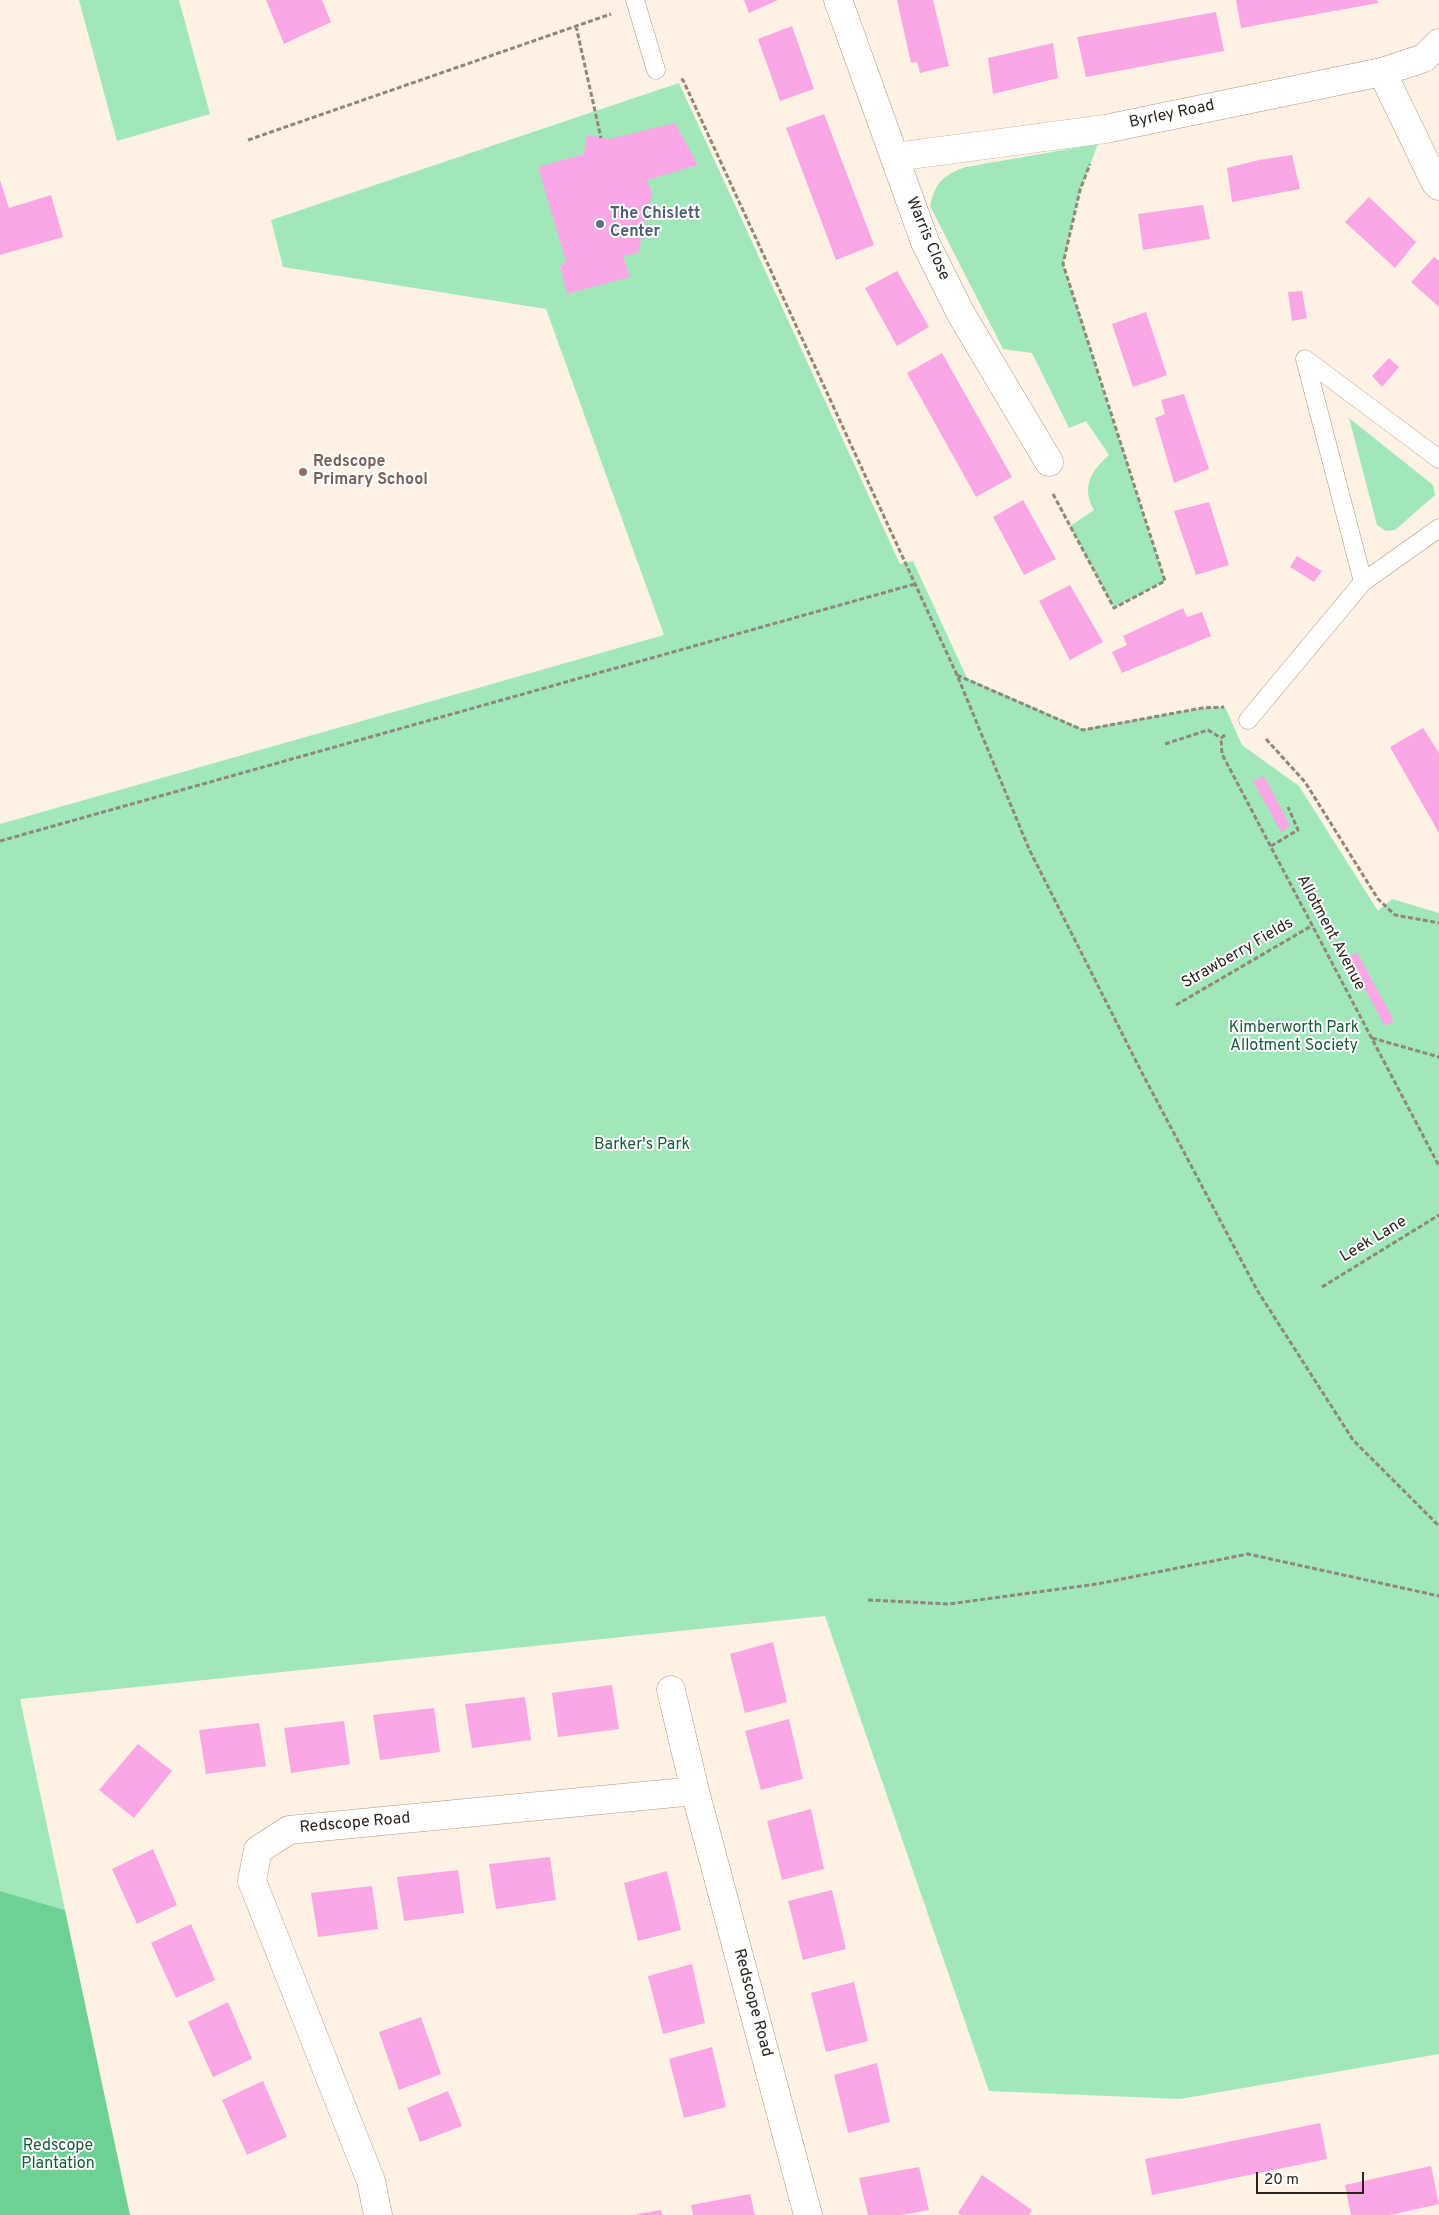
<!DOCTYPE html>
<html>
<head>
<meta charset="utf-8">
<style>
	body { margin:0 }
	#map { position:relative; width:1439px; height:2215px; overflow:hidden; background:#fff1e4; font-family:Overpass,sans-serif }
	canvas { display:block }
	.scale { position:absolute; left:1256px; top:2172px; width:108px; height:22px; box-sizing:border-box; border:2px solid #2b231b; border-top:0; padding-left:6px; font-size:15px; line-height:18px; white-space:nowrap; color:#2b231b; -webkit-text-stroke:4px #fff; paint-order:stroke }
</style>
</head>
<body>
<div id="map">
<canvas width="1439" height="2215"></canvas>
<div class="scale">20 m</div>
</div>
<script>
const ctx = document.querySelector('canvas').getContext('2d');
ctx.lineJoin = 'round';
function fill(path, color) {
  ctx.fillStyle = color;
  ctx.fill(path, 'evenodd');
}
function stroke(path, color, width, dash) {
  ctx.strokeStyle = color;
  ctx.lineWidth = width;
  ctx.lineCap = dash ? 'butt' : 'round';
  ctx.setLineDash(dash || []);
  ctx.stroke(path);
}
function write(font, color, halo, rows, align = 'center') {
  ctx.font = font + ' Overpass,sans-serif';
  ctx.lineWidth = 4;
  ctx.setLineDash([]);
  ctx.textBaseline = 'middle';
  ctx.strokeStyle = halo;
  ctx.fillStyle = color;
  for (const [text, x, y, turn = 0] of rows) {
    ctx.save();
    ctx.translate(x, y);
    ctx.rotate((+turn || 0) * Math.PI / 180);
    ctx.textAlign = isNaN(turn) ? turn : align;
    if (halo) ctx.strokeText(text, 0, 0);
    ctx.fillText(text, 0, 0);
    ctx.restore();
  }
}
const green = new Path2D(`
	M79,0H179L210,114L117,141Z
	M679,83L900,564L913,561L967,678L1083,729L1202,708L1225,707L1242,745L1299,786L1378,911L1392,899L1439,913V2054L1180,2099L989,2091L825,1616L20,1699L65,1910L0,1891V824L664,635L546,309L283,267L271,220Z
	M1098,144L1080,190L1063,264L1165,581L1114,608L1070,526L1094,510C1081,487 1091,471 1109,455L1086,421L1069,428L1032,353L1003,349L930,206C935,182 944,175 966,167Z
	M1349,418L1433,485L1435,495L1395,530L1386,531L1377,525Z`);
const forest = new Path2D(`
	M0,1891L65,1910L130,2215H0Z`);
const building = new Path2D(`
	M266,0H322L331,22L284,44Z
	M744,0H778L749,13Z
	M897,0H933L949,66L920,73L917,62L911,63Z
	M1236,0H1377L1378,3L1241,28Z
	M1216,12L1224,51L1086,77L1077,37Z
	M792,26L814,89L780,101L758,39Z
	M1053,43L1058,78L993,94L988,58Z
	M824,114L874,245L836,260L786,128Z
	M675,123L698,165L647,180L652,194L638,253L623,256L630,277L567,294L560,266L566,262L538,167L584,154L587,135L610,139Z
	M1292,155L1300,189L1232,202L1227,168L1259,160Z
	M0,180L9,208L51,195L63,237L0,255Z
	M1369,197L1416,242L1395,268L1345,222Z
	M1203,205L1210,239L1143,250L1138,214Z
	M1434,257L1439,261V307L1411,282Z
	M897,271L929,327L897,346L865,288Z
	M1302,291L1307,318L1292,321L1288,292Z
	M1146,312L1167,375L1133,387L1112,324Z
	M942,353L1012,477L976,497L907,373Z
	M1389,358L1399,367L1382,387L1372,376Z
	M1184,394L1209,469L1174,483L1155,418L1165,414L1161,400Z
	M1023,500L1056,559L1024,575L993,517Z
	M1209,502L1229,565L1196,575L1174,511Z
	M1297,556L1322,571L1314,582L1290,567Z
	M1070,585L1103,642L1070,660L1039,601Z
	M1183,608L1187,617L1202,612L1211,636L1122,673L1112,652L1127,645L1123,636Z
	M1423,728L1439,753V833L1390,747Z
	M1264,776L1290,826L1281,832L1253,781Z
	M1357,952L1394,1021L1385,1026L1348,958Z
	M773,1642L787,1702L745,1713L730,1654Z
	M612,1685L619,1729L558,1737L552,1693Z
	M525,1697L531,1740L472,1748L465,1704Z
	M434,1708L440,1752L380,1760L373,1715Z
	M789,1719L803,1779L761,1790L745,1731Z
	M344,1721L350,1764L291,1773L284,1728Z
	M259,1723L266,1766L206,1774L199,1730Z
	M138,1744L172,1771L134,1818L99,1790Z
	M811,1809L824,1869L782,1880L767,1821Z
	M153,1849L177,1905L137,1924L112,1869Z
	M550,1857L556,1900L496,1909L489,1864Z
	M458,1870L464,1913L404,1921L397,1877Z
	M667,1871L681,1930L638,1941L624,1883Z
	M372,1886L378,1929L318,1937L311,1893Z
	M832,1890L846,1949L803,1960L788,1901Z
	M191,1924L215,1980L176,1998L151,1943Z
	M692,1964L705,2023L663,2034L648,1976Z
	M854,1982L868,2041L826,2052L811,1993Z
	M228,2002L252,2059L213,2077L188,2022Z
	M421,2017L441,2074L399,2090L379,2032Z
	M712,2047L726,2107L684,2118L669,2059Z
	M877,2063L890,2122L848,2133L834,2075Z
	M263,2081L287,2137L247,2155L222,2100Z
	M448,2091L462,2126L420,2142L407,2108Z
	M1320,2123L1327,2159L1152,2195L1145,2159Z
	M1431,2166L1439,2204L1390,2215H1351L1345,2185Z
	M919,2167L929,2210L902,2215H868L859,2178Z
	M982,2175L1032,2210L1029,2215H961L958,2213Z
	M750,2194L755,2215H693L691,2205Z
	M661,2210L662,2215H637V2214Z`);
const path = new Path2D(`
	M576,26L601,138
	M681,79L683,80L957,675L1029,849L1141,1071L1257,1290L1353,1440L1439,1526
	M248,140L611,14
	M1053,494L1114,608L1165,581L1063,264L1080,190L1090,164
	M957,675L1083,730L1202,708L1224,707
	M1225,735L1221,738L1222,754L1439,1166
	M1266,739L1305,782L1378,899L1395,915L1439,923
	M1165,744L1208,730L1221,738
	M0,841L915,584
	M1271,846L1298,830L1288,807
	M1176,1005L1313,925
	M1372,1038L1439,1057
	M1322,1287L1439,1215
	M868,1600L949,1604L1097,1584L1248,1554L1439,1596`);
const service = new Path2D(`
	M635,0L656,70
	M1363,582L1305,359L1439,459
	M1248,720L1363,582L1439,528`);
const minor = new Path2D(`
	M838,0L925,242L961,314L1049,462
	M1382,72L1435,182L1439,186
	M895,157L1105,129L1382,72L1424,58L1439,43
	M671,1690L695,1791
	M378,2215L371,2181L252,1881L258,1850L289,1830L695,1791L808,2215`);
const markers = [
	[600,224,5,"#5c6f8a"],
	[303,472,5,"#8d6e63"]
];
const streetNames = [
	["Byrley Road",1172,115,-12],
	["Warris Close",927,239,67],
	["Allotment Avenue",1330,933,62],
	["Strawberry Fields",1238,954,-30],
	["Leek Lane",1374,1240,-31],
	["Redscope Road",355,1824,-5],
	["Redscope Road",752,2003,75]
];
const serviceNames = [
	["The Chislett",610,215],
	["Center",610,233]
];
const educationNames = [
	["Redscope",313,463],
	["Primary School",313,481]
];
const parkNames = [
	["Kimberworth Park",1294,1029],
	["Allotment Society",1294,1047],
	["Barker's Park",642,1146],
	["Redscope",58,2147],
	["Plantation",58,2165]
];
fill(green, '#a0e8b9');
fill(forest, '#6fd094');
fill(building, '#fca7e5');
stroke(service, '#ac9782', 19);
stroke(minor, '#ac9782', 29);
stroke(path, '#90857b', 3, [5, 2.5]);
stroke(service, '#fff', 18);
stroke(minor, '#fff', 28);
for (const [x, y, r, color] of markers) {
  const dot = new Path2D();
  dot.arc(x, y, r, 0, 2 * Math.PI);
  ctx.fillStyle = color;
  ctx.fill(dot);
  stroke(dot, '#fff', 2);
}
write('16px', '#2b231b', '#fff', streetNames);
write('bold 16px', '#4e5e75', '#fff', serviceNames, 'left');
write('bold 16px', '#785e54', '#fff', educationNames, 'left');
write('16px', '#165d37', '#fff', parkNames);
</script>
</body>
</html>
